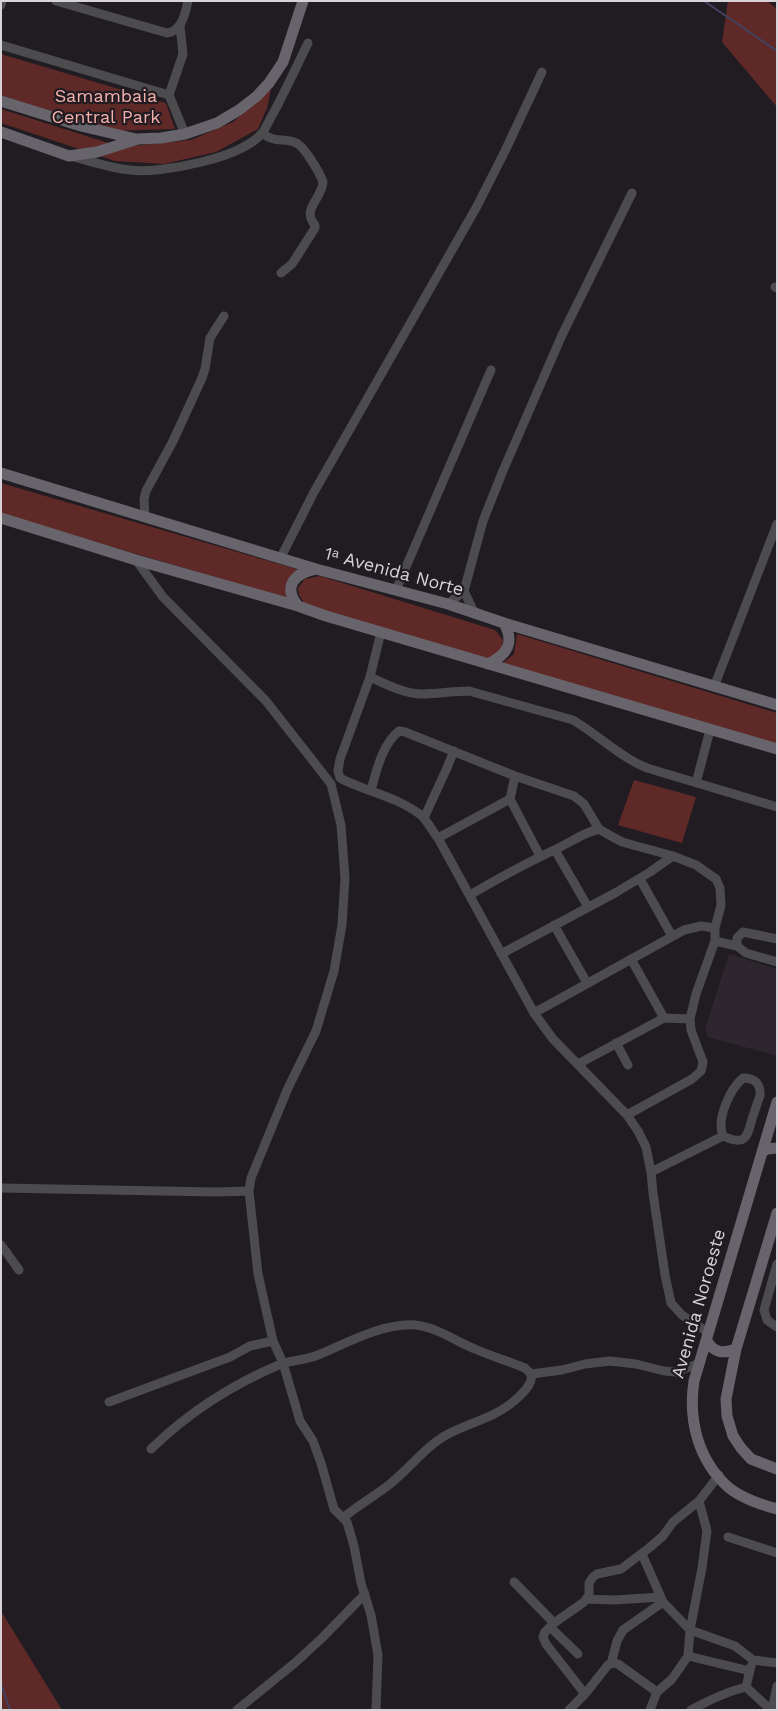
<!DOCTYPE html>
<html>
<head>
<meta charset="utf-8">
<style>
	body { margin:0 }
	#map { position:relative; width:778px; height:1711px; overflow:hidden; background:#211c21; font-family:"Work Sans",sans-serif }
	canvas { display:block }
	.frame { position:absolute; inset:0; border:2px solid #d7d3d7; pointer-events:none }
</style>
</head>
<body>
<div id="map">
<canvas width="778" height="1711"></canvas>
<div class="frame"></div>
</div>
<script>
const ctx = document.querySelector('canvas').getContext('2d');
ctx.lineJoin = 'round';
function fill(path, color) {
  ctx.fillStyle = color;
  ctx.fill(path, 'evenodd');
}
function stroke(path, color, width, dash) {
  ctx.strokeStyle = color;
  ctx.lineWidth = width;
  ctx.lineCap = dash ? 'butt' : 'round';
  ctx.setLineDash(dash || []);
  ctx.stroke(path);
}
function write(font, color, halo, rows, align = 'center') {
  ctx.font = font + ' "Work Sans",sans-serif';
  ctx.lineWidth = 4.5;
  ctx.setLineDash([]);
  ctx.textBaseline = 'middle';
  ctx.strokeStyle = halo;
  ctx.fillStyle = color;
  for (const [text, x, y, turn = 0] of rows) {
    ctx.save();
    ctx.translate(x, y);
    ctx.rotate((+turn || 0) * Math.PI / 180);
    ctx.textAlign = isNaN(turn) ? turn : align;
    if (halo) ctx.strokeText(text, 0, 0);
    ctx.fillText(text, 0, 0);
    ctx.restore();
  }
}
const built = new Path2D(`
	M729,954L777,969V1056L708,1037L705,1029Z`);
const green = new Path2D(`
	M728,1H767L777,9V107L722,42Z
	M1,54L166,103L175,129L106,131L1,95Z
	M271,89L267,108L258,129L216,152L164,164L115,161L1,123V109L121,147L191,140L233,122Z
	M1,483L303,571L289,586L286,598L1,514Z
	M320,576L495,630L503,640C502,653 498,655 486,659L306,606L299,595L298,588L305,579Z
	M517,634L777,713V746L503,663L514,654Z
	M634,780L696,797L682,843L618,825Z
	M1,1611L62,1710H1Z`);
const stream = new Path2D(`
	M704,1L777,51
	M1,1684L10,1710`);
const street = new Path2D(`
	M56,1L167,33C182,31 185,14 188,1
	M1,5L2,1
	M1,45L169,95L185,134
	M169,95L183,54L180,26
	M262,133C276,144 283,137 296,143C304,146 320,173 323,182C322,199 301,209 315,225V228L292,264L281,273
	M74,157C93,162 111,168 130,170C160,174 244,158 263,132C267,126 270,118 274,112C286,89 297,66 308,43
	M775,287L777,288
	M145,517L144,499L146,491L173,441L202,378L205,369L210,338L224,316
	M281,557L314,492L476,208L505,151L542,72
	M136,560L163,597L266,701L317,766L331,784L341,825L345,878L342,925L334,971L316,1031L288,1088L251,1178L249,1191L258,1274L273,1341L283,1363L300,1421L313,1441L321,1463L334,1509L347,1522L354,1546L361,1583L371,1615L378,1655L376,1710
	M396,590L491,370
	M464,591L474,612
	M448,604L464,591L483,521L502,473L562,335L632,193
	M381,632L370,677L340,759L338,771L340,778C366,792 399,797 422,816C428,822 433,832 438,838L534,1013L553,1039L627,1115L638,1131L646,1147L651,1172L653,1193L665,1275L671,1303L682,1315L709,1333
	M370,677C386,684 404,694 422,694C437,694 453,691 469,691L573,720C598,735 620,757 647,768L777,807
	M714,687L777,524
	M696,783L710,730
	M371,790C377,769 382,745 399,731L405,732L515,776L574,796L584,804L599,829L611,836L622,842L673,856L696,865L716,879L720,888L721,905L715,928V941L696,994L690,1019L691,1030L703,1062L701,1071L692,1079L627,1115
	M510,799L540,856
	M424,818L446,770L454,751
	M438,838L510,799L515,776
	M555,850L588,907
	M640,879L672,936
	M470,895C497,879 525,864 554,850C570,843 582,833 599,829
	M554,925L587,983
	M777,939L743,932L737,938V946L746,953L777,962
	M715,941L737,946
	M501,954L615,893L650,872L673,856
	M631,959L664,1018
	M534,1013L684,930L701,926L715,928
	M616,1043L628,1065
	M578,1064L664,1018L690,1019
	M743,1078C755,1078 761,1084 760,1096C757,1103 755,1111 752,1119C747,1138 745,1146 723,1136C716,1119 730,1089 743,1078Z
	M651,1172L723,1136
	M1,1188L217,1192L249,1191
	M1,1245L19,1270
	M777,1264L764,1310L767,1320L777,1327
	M531,1374L562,1370L585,1364L610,1361L636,1364L664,1371L676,1372L700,1363
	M109,1402L230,1357L250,1346L273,1341
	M151,1449C188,1413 233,1384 281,1364C293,1360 306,1360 318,1355C347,1343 382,1323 415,1325C437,1327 455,1341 475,1349C491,1356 508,1361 525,1368C526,1370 529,1371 530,1373C536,1382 520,1396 514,1401C496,1417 469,1423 448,1434C426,1446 410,1468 390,1484C375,1496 358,1505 343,1518
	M728,1537L777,1553
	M642,1554L663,1602L690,1630L735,1646L753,1660L777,1663
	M514,1582L554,1623
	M586,1599L614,1600L661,1597
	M550,1627L578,1654
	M688,1656L750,1671
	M611,1664L617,1641L623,1630L663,1602
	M751,1666L746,1687L771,1710
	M585,1694L546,1644L543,1637L545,1632L554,1623L584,1602L589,1595V1583L593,1577L597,1574L621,1569L649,1548L663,1536L673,1522L699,1501L719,1475
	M237,1710L296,1662L322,1638L365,1594
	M569,1710L585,1694L608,1665L613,1663L618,1664L657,1692
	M650,1710L657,1692L672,1679L688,1656L690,1630L702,1568L707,1531L699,1501
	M691,1710C709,1700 726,1692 746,1687
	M772,1710L777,1686`);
const secondary = new Path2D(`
	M1,101L81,126L136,139
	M1,132L69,156L97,152L138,139L161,138L185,134L217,123L239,110L257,96L269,83L283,62L303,1
	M1,473L316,569L448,604L504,623L777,705
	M1,518L136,560L298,606L326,616L777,749
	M298,606C282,586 295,573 316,569
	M488,664C507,655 515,643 504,623
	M777,1102L694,1381C688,1420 698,1460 728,1487C740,1497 762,1505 777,1509
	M762,1152L767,1149L777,1148
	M777,1213L736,1349L726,1399L727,1416L733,1436L741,1448L751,1459L777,1469
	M707,1341C714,1353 723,1354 736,1349`);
const parkNames = [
	["Samambaia",106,97],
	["Central Park",106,118]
];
const streetNames = [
	["1ᵃ Avenida Norte",394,572,15],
	["Avenida Noroeste",699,1304,-74]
];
fill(built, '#2e262e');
fill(green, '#5f2928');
stroke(stream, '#424160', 2);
stroke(street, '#4c4c4f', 9);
stroke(secondary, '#67656b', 11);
write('18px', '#f5afac', '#211c21', parkNames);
write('18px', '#d7d3d7', '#211c21', streetNames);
</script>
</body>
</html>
